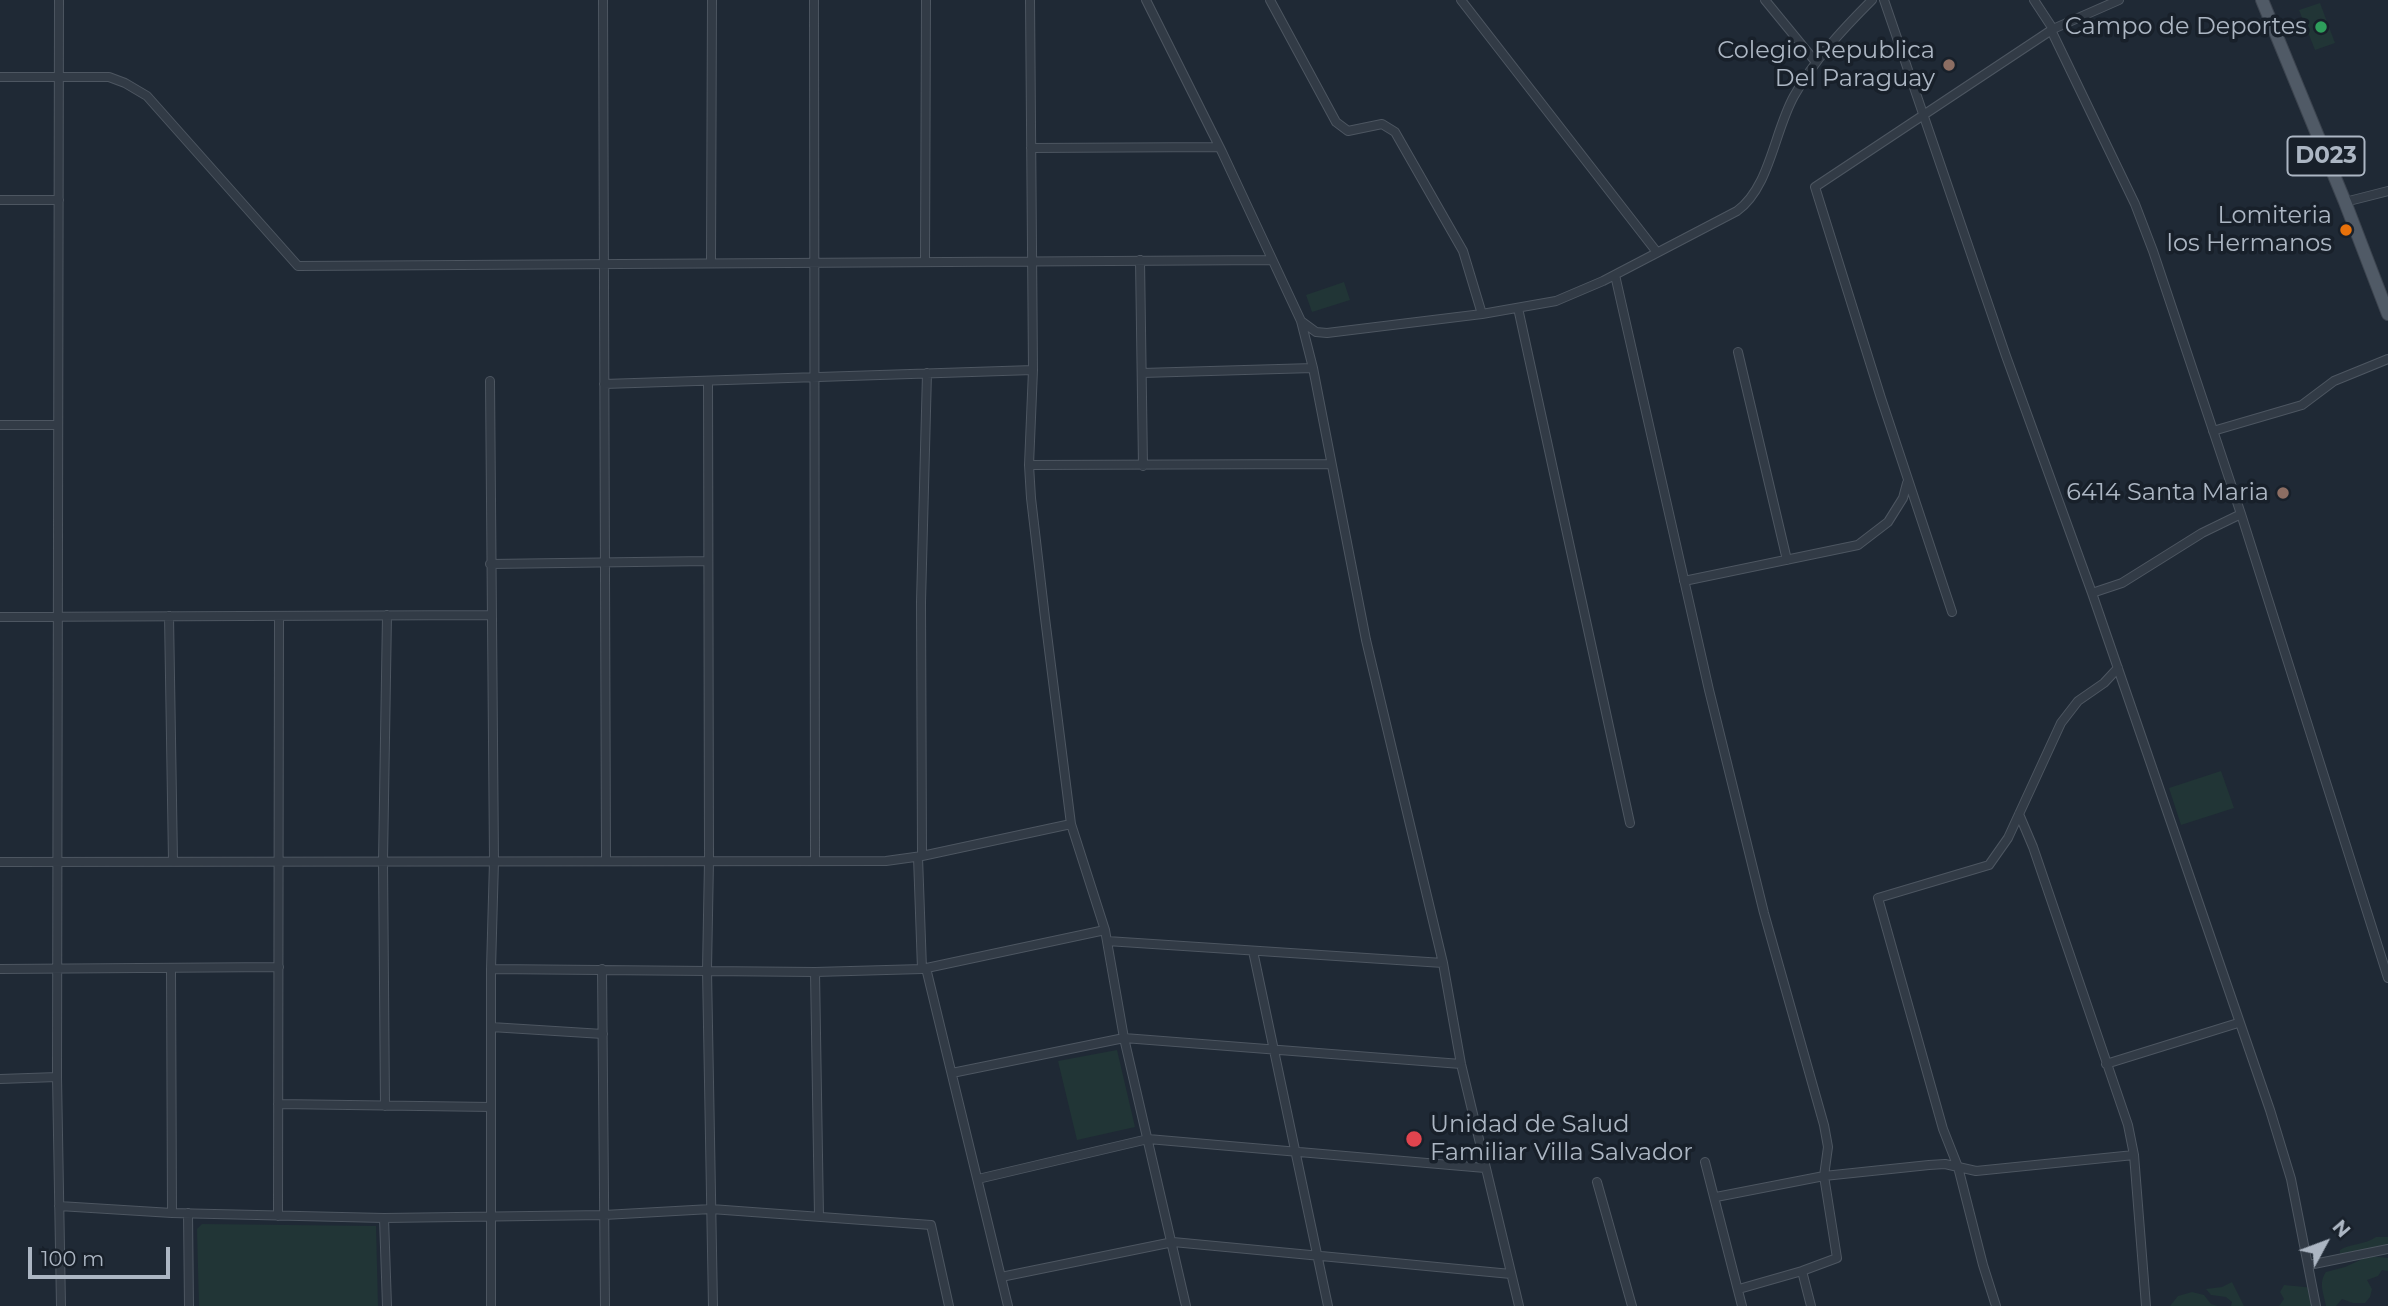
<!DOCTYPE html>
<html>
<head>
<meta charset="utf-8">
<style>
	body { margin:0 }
	#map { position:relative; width:2388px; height:1306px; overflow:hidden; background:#1f2935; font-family:Montserrat,sans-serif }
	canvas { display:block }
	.north { position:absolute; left:2290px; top:1208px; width:70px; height:70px; -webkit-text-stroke:5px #18202a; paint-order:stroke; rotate:49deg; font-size:19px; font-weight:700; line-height:28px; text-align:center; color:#acb6c3 }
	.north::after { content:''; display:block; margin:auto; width:24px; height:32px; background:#acb6c3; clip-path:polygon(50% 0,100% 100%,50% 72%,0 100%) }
	.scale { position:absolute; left:28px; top:1247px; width:142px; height:32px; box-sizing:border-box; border:4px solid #acb6c3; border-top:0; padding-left:9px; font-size:21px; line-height:24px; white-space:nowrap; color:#acb6c3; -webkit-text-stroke:5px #18202a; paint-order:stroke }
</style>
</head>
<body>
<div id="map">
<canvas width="2388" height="1306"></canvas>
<div class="north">N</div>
<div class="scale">100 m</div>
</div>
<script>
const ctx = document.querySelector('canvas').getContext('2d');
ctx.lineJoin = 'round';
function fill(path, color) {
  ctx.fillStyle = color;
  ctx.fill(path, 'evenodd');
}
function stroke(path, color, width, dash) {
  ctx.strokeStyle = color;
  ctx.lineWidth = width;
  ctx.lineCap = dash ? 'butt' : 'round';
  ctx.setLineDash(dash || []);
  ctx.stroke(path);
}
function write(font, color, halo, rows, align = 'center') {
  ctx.font = font + ' Montserrat,sans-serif';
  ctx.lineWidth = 7;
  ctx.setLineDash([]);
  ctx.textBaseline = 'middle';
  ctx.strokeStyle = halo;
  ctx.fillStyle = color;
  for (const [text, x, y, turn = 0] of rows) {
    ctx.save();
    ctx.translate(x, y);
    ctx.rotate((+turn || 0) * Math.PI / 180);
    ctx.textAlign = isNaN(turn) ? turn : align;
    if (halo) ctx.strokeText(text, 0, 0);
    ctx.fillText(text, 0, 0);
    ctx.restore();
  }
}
const green = new Path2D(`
	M2320,3L2335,43L2315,50L2299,10Z
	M1344,282L1350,300L1312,312L1306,295Z
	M2221,771L2234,808L2181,825L2169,788Z
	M1117,1050L1135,1127L1077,1140L1058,1061Z
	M202,1224L376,1226L378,1306H199L197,1229Z
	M2376,1237H2388V1254L2340,1258V1250C2351,1243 2365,1245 2376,1237Z
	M2369,1256L2388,1258V1271L2382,1270L2378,1276L2367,1280L2372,1289L2370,1297L2365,1303H2353L2342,1299L2336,1306H2326C2324,1294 2318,1283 2326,1272L2345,1267Z
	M2232,1282L2244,1306H2231L2232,1302L2226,1297L2211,1295L2206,1289L2222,1287Z
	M2284,1285L2315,1288L2319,1306H2279L2284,1299L2280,1292Z
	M2192,1292L2204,1295L2211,1304L2218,1306H2170L2178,1296Z`);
const street = new Path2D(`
	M59,0L57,1077L61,1306
	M603,0L606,861
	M814,0L815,861
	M1030,0L1033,370L1029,465L1031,498L1045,618L1071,824L1105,930L1124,1038L1186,1306
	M1146,0L1222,152L1301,321L1313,368L1366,640L1443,963L1461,1064L1519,1306
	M1270,0L1336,122L1348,131L1382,124L1395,132L1463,251L1482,314
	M1461,0L1656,251
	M1765,0L1815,61
	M1884,0L2006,356L2092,593L2270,1110L2291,1179L2316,1306
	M2034,0L2053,29
	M2051,30L2135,204L2153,251L2241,514L2388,978
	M0,77H109L125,83L147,96L298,266L1272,260
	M1031,148L1219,147
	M0,200H59
	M2345,202L2388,191
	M1140,260L1143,466
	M925,262L926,0
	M711,263L712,0
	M1615,275L1709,690L1764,913L1824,1125L1828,1147L1824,1176L1837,1258L1802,1271L1739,1289
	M1518,308L1630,823
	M1301,321L1316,332L1327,333L1482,314L1556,301L1603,281L1737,211C1770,187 1774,132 1794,96C1815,59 1842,30 1872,0
	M1738,352L1787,560
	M1142,373L1313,368
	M490,381L494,861L491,969V1306
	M708,381L709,861L707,970L713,1306
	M604,384L1033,370
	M0,425H58
	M2213,431L2302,405L2334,381L2388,359
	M1029,465L1331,464
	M490,564L708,561
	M1684,581L1858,545L1888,522L1903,498L1907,483
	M2092,593L2122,583L2202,533L2241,514
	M1952,612L1881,398L1815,187L2053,29L2119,0
	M169,616L173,861
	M0,617L490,615
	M2019,814L2033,847L2128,1125L2134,1155L2146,1306
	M922,856L921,602L927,373
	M918,857L922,969
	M0,862L886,861L922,856L1071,824
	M1107,941L1443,963
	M1253,951L1328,1306
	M171,968L172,1213
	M926,968L1008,1306
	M0,969L279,967
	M491,969L815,972L922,969L1105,930
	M602,969L605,1306
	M815,972L819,1216
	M491,1027L603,1034
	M2106,1064L2238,1023
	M952,1073L1124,1038L1461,1064
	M0,1079L57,1077
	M278,1104L491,1107
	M385,1106L383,861L387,615
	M1705,1162L1742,1306
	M978,1179L1148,1139L1485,1168
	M1597,1182L1632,1306
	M1716,1197L1824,1176L1929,1165L1945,1164L1976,1171L2134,1155
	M59,1206L172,1213L384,1218L604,1215L711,1209L931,1225L949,1306
	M188,1213L189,1306
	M278,1216L279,616
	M384,1218L387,1306
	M2309,1265L2388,1249
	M1802,1271L1811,1306
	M1001,1277L1173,1242L1511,1274
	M1996,1306L1983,1265L1958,1167L1943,1129L1878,898L1989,865L2008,838L2061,723L2078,701L2104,683L2118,668`);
const primary = new Path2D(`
	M2262,0L2345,202L2388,314`);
const markers = [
	[2321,27,7,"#2e9e5b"],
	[1949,65,7,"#8d6e63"],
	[2346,230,7,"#e8710a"],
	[2283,493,7,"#8d6e63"],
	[1414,1139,9,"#e0444e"]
];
const shields = [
	[2326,156,77]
];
const shieldNames = [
	["D023",2326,156]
];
const poiNames = [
	["Campo de Deportes",2307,27],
	["Colegio Republica",1935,51],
	["Del Paraguay",1935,79],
	["Lomiteria",2332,216],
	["los Hermanos",2332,244],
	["6414 Santa Maria",2269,493],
	["Unidad de Salud",1430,1125,"left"],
	["Familiar Villa Salvador",1430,1153,"left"]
];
fill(green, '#213536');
stroke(street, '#4d5661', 10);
stroke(primary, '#3c444f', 14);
stroke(street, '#323b46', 8);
stroke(primary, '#505a66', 12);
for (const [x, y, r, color] of markers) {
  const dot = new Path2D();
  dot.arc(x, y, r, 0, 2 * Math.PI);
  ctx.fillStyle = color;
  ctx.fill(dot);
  stroke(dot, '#18202a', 2.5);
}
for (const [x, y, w] of shields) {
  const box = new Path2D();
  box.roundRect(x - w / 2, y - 19.5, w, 39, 5);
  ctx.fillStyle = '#18202a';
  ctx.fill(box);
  stroke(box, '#acb6c3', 2);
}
write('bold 23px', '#acb6c3', null, shieldNames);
write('24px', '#acb6c3', '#18202a', poiNames, 'right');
</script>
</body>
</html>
